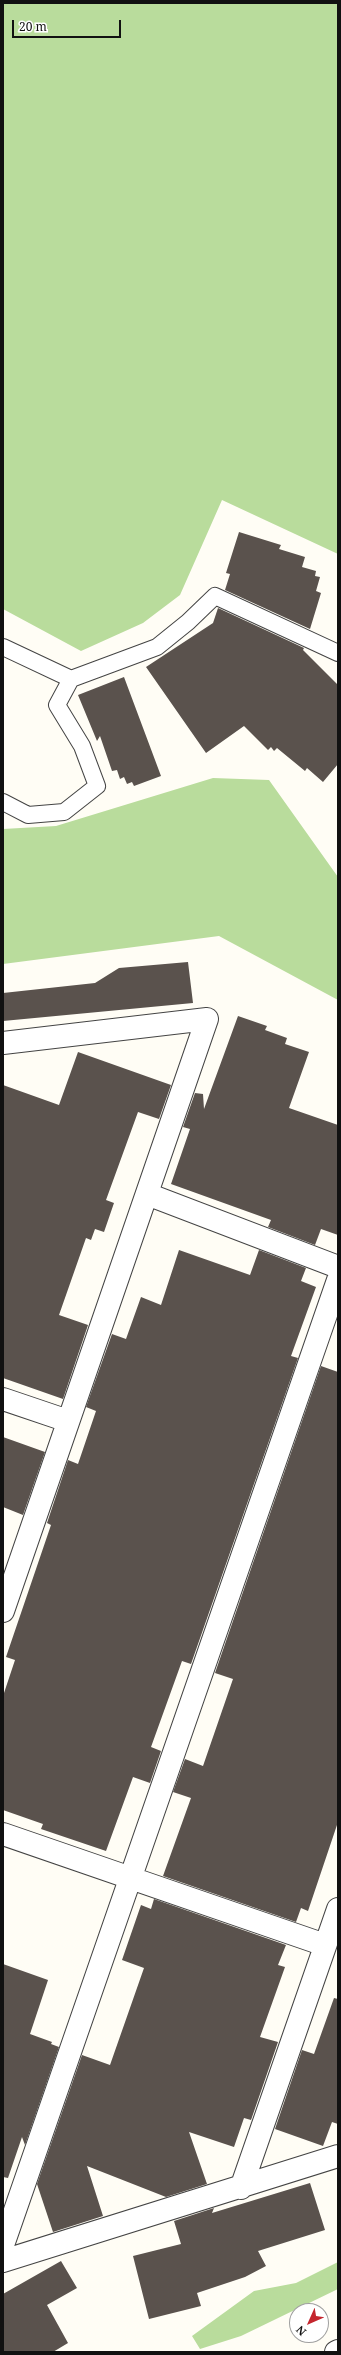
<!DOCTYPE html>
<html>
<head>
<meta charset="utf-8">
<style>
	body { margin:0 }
	#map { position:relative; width:341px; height:2355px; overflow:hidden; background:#fffdf5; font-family:"Noto Serif",serif }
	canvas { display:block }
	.frame { position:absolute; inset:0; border:4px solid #111; pointer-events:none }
	.north { position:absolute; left:289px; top:2303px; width:40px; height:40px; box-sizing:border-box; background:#fff; border:1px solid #a0a0a0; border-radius:50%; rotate:225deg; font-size:11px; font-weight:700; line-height:16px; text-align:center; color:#111 }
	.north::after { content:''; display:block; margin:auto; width:14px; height:18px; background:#c4262e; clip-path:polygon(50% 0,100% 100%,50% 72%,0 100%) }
	.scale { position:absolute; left:12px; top:20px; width:109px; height:18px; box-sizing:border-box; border:2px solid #111; border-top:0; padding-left:5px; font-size:12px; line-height:14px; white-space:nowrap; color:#111; -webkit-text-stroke:3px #fff; paint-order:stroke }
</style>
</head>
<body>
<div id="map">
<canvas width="341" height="2355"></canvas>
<div class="frame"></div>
<div class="north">N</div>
<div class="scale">20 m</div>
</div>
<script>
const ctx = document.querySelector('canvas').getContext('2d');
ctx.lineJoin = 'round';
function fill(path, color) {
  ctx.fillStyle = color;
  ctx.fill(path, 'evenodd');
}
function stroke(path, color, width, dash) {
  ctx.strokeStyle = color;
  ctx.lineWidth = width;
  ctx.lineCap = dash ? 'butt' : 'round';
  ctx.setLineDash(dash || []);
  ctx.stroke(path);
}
const forest = new Path2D(`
	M3,3H338V554L222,500L180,595L143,623L81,651L3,609Z
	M213,778L269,780L338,877V1000L219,936L3,964V829L56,826Z
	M338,2262V2289L241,2336L200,2349L192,2336L254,2291L296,2283Z`);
const building = new Path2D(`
	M239,532L281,545L279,549L305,557L302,567L316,571L315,576L320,577L316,591L321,593L310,629L225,590L230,574L226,573Z
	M218,608L304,648L303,650L338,685V764L323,782L307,768L305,771L277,748L274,751L271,747L268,750L244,726L206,753L146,667L213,623Z
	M124,677L161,776L134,786L132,782L127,784L124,777L120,779L117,770L112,771L100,736L97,741L78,695Z
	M188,962L193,1003L3,1021V993L95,983L119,968Z
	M238,1016L267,1026L265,1030L287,1038L285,1044L309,1052L289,1108L338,1125V1235L321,1229L315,1245L268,1227L271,1220L171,1184L190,1129L183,1127L195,1093L203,1094L204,1109Z
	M78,1052L171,1085L159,1119L138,1112L106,1200L114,1203L104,1232L95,1229L91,1240L86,1238L59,1315L88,1325L63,1399L3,1378V1085L59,1105Z
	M179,1250L250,1275L259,1250L306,1268L301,1281L316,1287L291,1356L298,1358L191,1664L182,1661L151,1747L161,1751L150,1783L133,1777L106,1851L41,1829L43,1824L3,1810V1696L15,1660L6,1657L51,1525L47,1523L68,1460L78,1464L96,1411L86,1407L112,1334L126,1339L141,1297L161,1305Z
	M321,1366L338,1372V1822L308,1911L301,1908L296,1922L163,1876L191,1798L173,1792L185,1759L203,1766L233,1679L215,1673Z
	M3,1437L45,1452L23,1515L3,1507Z
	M154,1899L286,1945L278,1965L285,1967L260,2037L278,2042L251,2120L244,2118L234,2147L189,2132L207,2184L166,2197L87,2166L103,2216L53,2232L37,2184L82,2055L110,2065L144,1968L122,1960L141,1905L151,1909Z
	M3,1964L48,1980L30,2034L52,2042L51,2044L59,2047L25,2145L22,2137L8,2178L3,2177Z
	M334,1998L338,1999V2124L332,2122L323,2146L275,2129L302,2050L314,2054Z
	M310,2183L325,2230L258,2251L266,2266L245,2277L197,2293L201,2306L149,2319L133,2256L181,2244L174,2221L214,2208L212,2213Z
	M61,2261L77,2288L47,2305L68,2343L53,2352H3V2294Z`);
const service = new Path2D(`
	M3,647L71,679
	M3,802L28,815L64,812L97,786L82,746L57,705L71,679L157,647L188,622L215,596L338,653`);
const minor = new Path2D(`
	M3,1043L207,1019L3,1611
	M147,1194L338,1267
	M3,1399L68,1421
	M3,1834L325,1945
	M241,2188L338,1909
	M3,2245L338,1280
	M3,2261L338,2156`);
const tertiary = new Path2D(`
	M336,2352L338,2351`);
fill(forest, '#b9dc9c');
fill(building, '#5a524d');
stroke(service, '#444', 18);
stroke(minor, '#444', 24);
stroke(tertiary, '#444', 24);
stroke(service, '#fff', 16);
stroke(minor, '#fff', 22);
stroke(tertiary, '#fff', 22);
</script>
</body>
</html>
